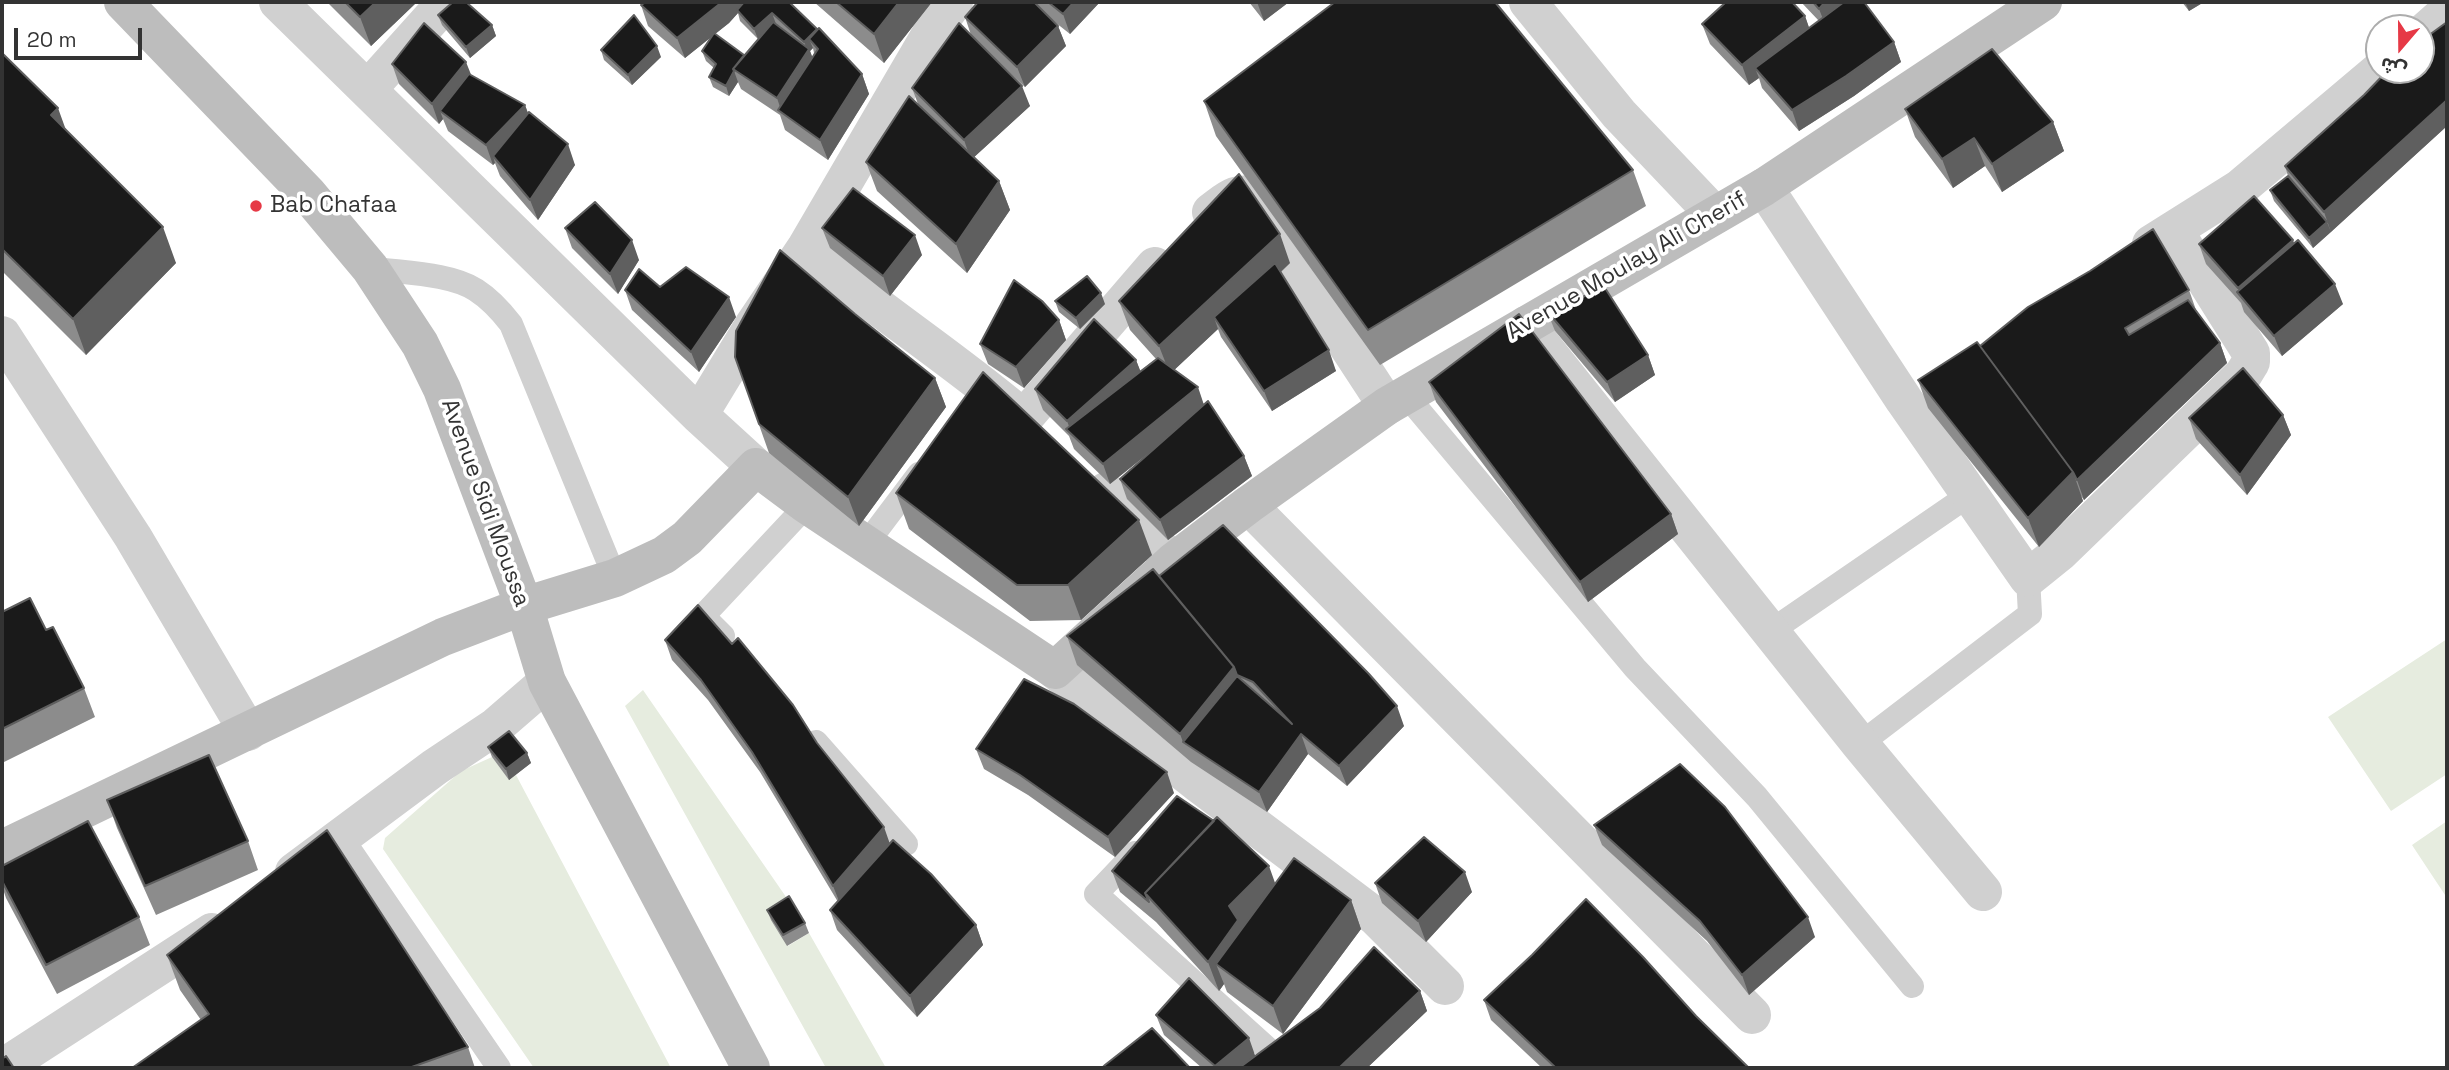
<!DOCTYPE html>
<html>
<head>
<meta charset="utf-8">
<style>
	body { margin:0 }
	#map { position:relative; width:2449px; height:1070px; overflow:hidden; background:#fff; font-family:"Space Grotesk","Noto Sans Arabic",sans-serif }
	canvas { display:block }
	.frame { position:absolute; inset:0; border:4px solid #333; pointer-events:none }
	.north { position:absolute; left:2365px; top:14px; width:70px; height:70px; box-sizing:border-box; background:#fff; border:2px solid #adadad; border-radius:50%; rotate:200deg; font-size:19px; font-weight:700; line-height:28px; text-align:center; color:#333 }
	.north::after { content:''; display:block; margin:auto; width:24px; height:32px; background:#e63946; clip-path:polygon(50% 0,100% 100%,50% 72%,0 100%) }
	.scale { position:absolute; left:14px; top:28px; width:128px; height:32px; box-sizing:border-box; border:4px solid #333; border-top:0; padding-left:9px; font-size:21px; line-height:24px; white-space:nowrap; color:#333; -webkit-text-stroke:5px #fff; paint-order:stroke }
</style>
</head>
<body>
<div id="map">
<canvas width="2449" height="1070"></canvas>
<div class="frame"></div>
<div class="north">ش</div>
<div class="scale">20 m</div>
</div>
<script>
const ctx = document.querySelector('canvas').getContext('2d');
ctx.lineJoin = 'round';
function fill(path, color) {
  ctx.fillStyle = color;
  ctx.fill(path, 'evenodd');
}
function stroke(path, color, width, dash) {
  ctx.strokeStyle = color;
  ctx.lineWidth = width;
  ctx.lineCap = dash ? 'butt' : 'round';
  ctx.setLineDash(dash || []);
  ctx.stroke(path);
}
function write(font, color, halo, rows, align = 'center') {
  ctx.font = font + ' "Space Grotesk",sans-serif';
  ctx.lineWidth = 7;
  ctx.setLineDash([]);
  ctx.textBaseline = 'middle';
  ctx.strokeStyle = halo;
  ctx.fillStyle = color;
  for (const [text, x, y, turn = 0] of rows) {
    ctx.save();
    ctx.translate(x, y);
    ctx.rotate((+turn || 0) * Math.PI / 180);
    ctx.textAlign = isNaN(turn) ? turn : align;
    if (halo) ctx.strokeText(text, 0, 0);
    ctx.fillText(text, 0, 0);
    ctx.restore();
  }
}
const green = new Path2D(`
	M2447,639V774L2391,811L2328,717Z
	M643,690L793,907L788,946L809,933L886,1068H826L625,706Z
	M492,757L509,779L516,775L671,1068H534L383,849L385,838L461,771Z
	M2447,821V898L2412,845Z`);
const lane = new Path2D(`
	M370,268C401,273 450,273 476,290C490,299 501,311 511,324L615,578
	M1406,395L1635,668L1757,797L1912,986
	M867,543L919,474
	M1771,631L1969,495
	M723,636L703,616L807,505
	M816,742L906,844
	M1860,744L2030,614L2028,578
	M341,837L499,1068
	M1135,853L1096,894L1269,1050`);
const street = new Path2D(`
	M278,2L699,415L756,467
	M1528,2L1619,114L1715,215
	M2421,35L2447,12
	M368,89L446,2
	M1764,187L1904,400L2028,578L2059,553L2243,375L2251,362V353L2174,230
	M1211,212C1226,201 1238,188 1256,198L1319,302L1387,406
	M2151,244L2240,188L2380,70
	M805,249C873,307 948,355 1016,412
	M1526,325L1860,744L1983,892
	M2,335L133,537L248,732
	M699,415L753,326L805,249L930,35L954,2
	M1024,418L1155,266
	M1106,491L1173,562
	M1248,505L1752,1015
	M1055,670L1199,784L1376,917L1445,986
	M294,872L435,767L495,727L547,682
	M2,1068L212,932`);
const secondary = new Path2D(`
	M123,2L308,194L370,268L420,344L442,389L524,606L547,682L751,1068
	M2,849L443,637L524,606L615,578L664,555L687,538L756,467L807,505L1055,670L1173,562L1248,505L1387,406L1764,187L2043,2`);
const wall = new Path2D(`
	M327,2H417L371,46Z
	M789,2L862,74L869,94L828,160L785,130L780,115L741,89L738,82L729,96L713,87L709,77L714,68L706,61L702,51L712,36L685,58L648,26L641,5ZM738,13L740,21L758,39L744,56L715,34L729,23ZM813,48L814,53L812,57L810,51Z
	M814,2H932L884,63Z
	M978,2H1100L1070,34L1051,19L1058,26L1066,46L1025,87L995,59L1030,106L974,157L999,181L1010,210L967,273L877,191L866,162L918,104L912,88L971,35L965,17Z
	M1249,2H1289L1264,21Z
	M1801,2H1864L1894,42L1901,62L1854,96L1799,131L1762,88L1759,78L1749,85L1710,44L1702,24L1805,16L1809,28L1819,21Z
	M2182,2H2204L2189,11Z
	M438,15L492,25L496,36L470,58L442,25Z
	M2447,22V126L2313,248L2274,201L2270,190L2288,176L2285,166Z
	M601,50L661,57L632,85L604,60Z
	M2,53L176,263L86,355L2,271Z
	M392,64L471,76L525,105L528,113L575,165L538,220L500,176L495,163L493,165L448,131L443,119L439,124L399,84Z
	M1204,101L1633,170L1646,206L1380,365L1216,136Z
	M1905,109L2053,122L2064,151L2002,192L1985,166L1953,188L1915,137Z
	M565,228L639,260L618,294L572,248Z
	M822,228L922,255L890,296L830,248Z
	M2199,244L2343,304L2282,356L2244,312L2241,303L2206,264Z
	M1290,263L1281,272L1336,371L1272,411L1221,337L1218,329L1174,370L1204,404L1244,456L1252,476L1168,540L1127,499L1120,479L1155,448L1110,484L1074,449L1069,436L1043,410L1035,389L1136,360L1140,371L1156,359L1130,330L1119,301Z
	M660,287L736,317L699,372L632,310L625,290Z
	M2189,290L2196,310L2220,343L2227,363L2084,500L2081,496L2083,501L2039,547L1928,408L1918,380L1980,346Z
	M1055,301L1105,304L1080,329L1059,312Z
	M1547,311L1648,355L1655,375L1615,402L1555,331Z
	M855,314L935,378L946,407L859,526L769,453L735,357Z
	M1059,320L1066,340L1024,388L988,364L980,344Z
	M1429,382L1671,514L1678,534L1588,602L1436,402Z
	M2283,415L2291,435L2247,495L2196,439L2189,418Z
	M896,493L1152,555L1081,620L1030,621L909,529Z
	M1159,576L1404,726L1347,786L1308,754L1267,812L1191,762L1077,665L1067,636Z
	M2,612L46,630L84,688L95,717L2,763Z
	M665,640L817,743L890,843L976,925L983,945L917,1017L837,930L830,910L838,902L760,772L708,700L672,660Z
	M488,747L527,753L531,763L509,780L492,757Z
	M976,749L1174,793L1115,857L1028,795L984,769Z
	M107,800L248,841L258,870L156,915L117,828Z
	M1594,825L1815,937L1749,995L1707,941L1602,845Z
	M2,866L139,917L150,945L57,994L6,898L2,886Z
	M1112,871L1275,884L1351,900L1361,929L1283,1034L1227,992L1224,984L1219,991L1156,922L1120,892Z
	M1375,883L1472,892L1426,942L1382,903Z
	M767,910L805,923L809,933L787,946L771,920Z
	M167,955L468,1047L475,1068H132L201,1020L180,990Z
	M1420,991L1427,1011L1367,1068H1202L1164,1035L1156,1015L1256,1056Z
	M1484,1000L1696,1016L1749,1068H1542L1491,1020Z`);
const shadedWall = new Path2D(`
	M376,2H417L371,46L360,17Z
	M722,2H745L737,10L738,13L729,23L685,58L677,38Z
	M899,2H932L884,63L874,34Z
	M1074,2H1100L1070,34L1063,14Z
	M1257,2H1289L1264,21Z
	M1825,2H1851L1827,29L1819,9Z
	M2185,2H2204L2189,11Z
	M772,13L776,24L758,39L754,29Z
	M1805,16L1812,36L1755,68L1759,78L1749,85L1742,65Z
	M492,25L496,36L470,58L466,47Z
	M1058,26L1066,46L1025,87L1017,67Z
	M817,29L809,39L813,48L810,51L817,69L782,113L777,98L808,51L804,42Z
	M1894,42L1901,62L1854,96L1799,131L1792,110Z
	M657,46L661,57L632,85L628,75Z
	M466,62L474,82L440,111L443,119L439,124L432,104Z
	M734,71L738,82L729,96L726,86Z
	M862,74L869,94L828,160L820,140Z
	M1022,86L1030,106L971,160L964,140Z
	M2447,100V126L2331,232L2324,212Z
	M525,105L532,125L493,156L495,163L493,165L486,145Z
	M58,108L71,144L51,115Z
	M2053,122L2064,151L2002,192L1992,164Z
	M1974,138L1985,166L1953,188L1942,159Z
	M568,144L575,165L538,220L530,200Z
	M999,181L1010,210L967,273L956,244Z
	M2327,222L2331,232L2313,248L2309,238Z
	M163,227L176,263L86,355L73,319Z
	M1280,234L1290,263L1221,327L1214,317L1218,329L1170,374L1159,346Z
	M915,235L922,255L890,296L883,276Z
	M632,240L639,260L618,294L610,274Z
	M2293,240L2300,260L2241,297L2238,288Z
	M2335,284L2343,304L2282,356L2274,336Z
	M1101,293L1105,304L1080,329L1076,318Z
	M729,297L736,317L699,372L691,352Z
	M1059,320L1066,340L1024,388L1016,367Z
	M2220,343L2227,363L2084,500L2077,480Z
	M1329,350L1336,371L1272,411L1264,391Z
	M1648,355L1655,375L1615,402L1607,382Z
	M1136,360L1144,380L1072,434L1067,421Z
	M935,378L946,407L859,526L848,497Z
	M1198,387L1205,408L1110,484L1103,464Z
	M2283,415L2291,435L2247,495L2240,475Z
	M1244,456L1252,476L1168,540L1160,520Z
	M2073,472L2083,501L2039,547L2028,518Z
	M1671,514L1678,534L1588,602L1580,582Z
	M1139,520L1152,555L1081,620L1068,585Z
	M1234,667L1245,696L1183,742L1180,734Z
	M1397,706L1404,726L1347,786L1339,766Z
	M1301,734L1308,754L1267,812L1259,792Z
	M527,753L531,763L509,780L506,769Z
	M1167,772L1174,793L1115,857L1108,837Z
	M884,827L891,847L841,906L833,886Z
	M1269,866L1279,894L1216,964L1224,984L1219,991L1208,962L1229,906Z
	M1465,872L1472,892L1426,942L1418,921Z
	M1351,900L1361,929L1283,1034L1273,1006Z
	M1808,917L1815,937L1749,995L1742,975Z
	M976,925L983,945L917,1017L910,996Z
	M1420,991L1427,1011L1367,1068H1339Z
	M1249,1038L1256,1058L1244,1068H1216L1215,1066Z`);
const building = new Path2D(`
	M345,2H376L360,17Z
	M453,2H466L492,25L466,47L438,15Z
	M646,2H722L677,38L641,5Z
	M744,2H789L817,29L804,42L772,13L754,29L737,10Z
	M836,2H899L874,34Z
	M978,2H1034L1058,26L1017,67L965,17Z
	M1048,2H1074L1063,14Z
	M1335,2H1495L1633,170L1368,330L1204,101Z
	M1726,2H1792L1805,16L1742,65L1702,24Z
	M1813,2H1825L1819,9Z
	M1844,2H1864L1894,42L1846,76L1792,110L1755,68Z
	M634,15L657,46L628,75L601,50Z
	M773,22L809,49L777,98L733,69Z
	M2447,22V100L2324,212L2285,166L2364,95L2388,70H2421V41Z
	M424,23L466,62L432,104L392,64Z
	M959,23L1022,86L964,140L912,88Z
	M819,28L862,74L820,140L778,110L818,49L809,39Z
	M714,33L744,55L733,69L734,71L726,86L709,77L716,64L702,51Z
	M1992,49L2053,122L1992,164L1974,138L1942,159L1905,109Z
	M2,53L58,108L51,115L163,227L73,319L2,249Z
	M469,74L525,105L486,145L440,111Z
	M909,96L999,181L956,244L866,162Z
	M529,112L568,144L530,200L493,156Z
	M1239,174L1280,234L1159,346L1119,301Z
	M2288,176L2327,222L2309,238L2270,190Z
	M853,188L915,235L883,276L822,228Z
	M2254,196L2293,240L2238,288L2199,244Z
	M595,202L632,240L610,274L565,228Z
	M2153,229L2189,290L2125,328L2129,335L2188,300L2220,343L2077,480L2073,472L1980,346L2028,307L2090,271Z
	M2298,240L2335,284L2274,336L2237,292Z
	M780,250L855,314L935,378L848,497L759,424L735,357L736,331Z
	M1275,263L1329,350L1264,391L1214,317Z
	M686,267L729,297L691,352L625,290L639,269L660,287Z
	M1087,276L1101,293L1076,318L1055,301Z
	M1014,280L1042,301L1059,320L1016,367L980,344Z
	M1605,288L1648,355L1607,382L1547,311Z
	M1519,314L1671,514L1580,582L1429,382Z
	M1094,319L1136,360L1067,421L1035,389Z
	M1977,342L2073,472L2028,518L1918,380Z
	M1158,358L1198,387L1103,464L1066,429Z
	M2243,368L2283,415L2240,475L2189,418Z
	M983,372L1139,520L1068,585H1017L896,493Z
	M1208,401L1244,456L1160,520L1120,479Z
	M1223,525L1369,674L1397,706L1339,766L1301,734L1259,792L1183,742L1237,676L1292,724L1253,682L1237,675L1234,667L1159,576Z
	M1153,569L1234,667L1180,734L1067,636Z
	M30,598L46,630L53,627L84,688L2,729V612Z
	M698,605L732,644L738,638L793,705L817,743L884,827L833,886L752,752L701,680L665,640Z
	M1024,679L1074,704L1167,772L1108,837L1020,775L976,749Z
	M509,731L527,753L506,769L488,747Z
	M209,755L248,841L145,886L107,800Z
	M1680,764L1725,807L1808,917L1742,975L1700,921L1594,825Z
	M1177,796L1214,821L1145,893L1149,902L1112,871Z
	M1217,817L1269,866L1229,906L1238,920L1208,962L1145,893Z
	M88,821L139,917L46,965L2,881V866Z
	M327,830L468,1047L409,1068H132L209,1014L167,955Z
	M1424,837L1465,872L1418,921L1375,883Z
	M893,840L931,874L976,925L910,996L830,910Z
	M1294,858L1351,900L1273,1006L1216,964Z
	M789,896L805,923L783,935L767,910Z
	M1586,899L1643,957L1696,1016L1749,1068H1556L1484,1000L1532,955Z
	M1374,947L1420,991L1339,1068H1239L1320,1008Z
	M1189,978L1249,1038L1215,1066L1156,1015Z
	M1152,1028L1190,1068H1102L1105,1065Z
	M6,1056L14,1068H2V1059Z`);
const markers = [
	[256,206,7,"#e63946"]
];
const poiNames = [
	["Bab Chafaa",270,206]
];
const streetNames = [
	["Avenue Moulay Ali Cherif",1627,266,-30],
	["Avenue Sidi Moussa",485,503,70]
];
fill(green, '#e6ecdf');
stroke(lane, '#d0d0d0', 24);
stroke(street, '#d0d0d0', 38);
stroke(secondary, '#bdbdbd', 38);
fill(wall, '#8c8c8c');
fill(shadedWall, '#5f5f5f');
fill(building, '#1a1a1a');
stroke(building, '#5f5f5f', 2);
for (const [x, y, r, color] of markers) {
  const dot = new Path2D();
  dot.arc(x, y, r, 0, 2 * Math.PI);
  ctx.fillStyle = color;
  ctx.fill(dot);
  stroke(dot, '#fff', 2.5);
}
write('23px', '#333', '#fff', poiNames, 'left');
write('23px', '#333', '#fff', streetNames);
</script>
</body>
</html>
